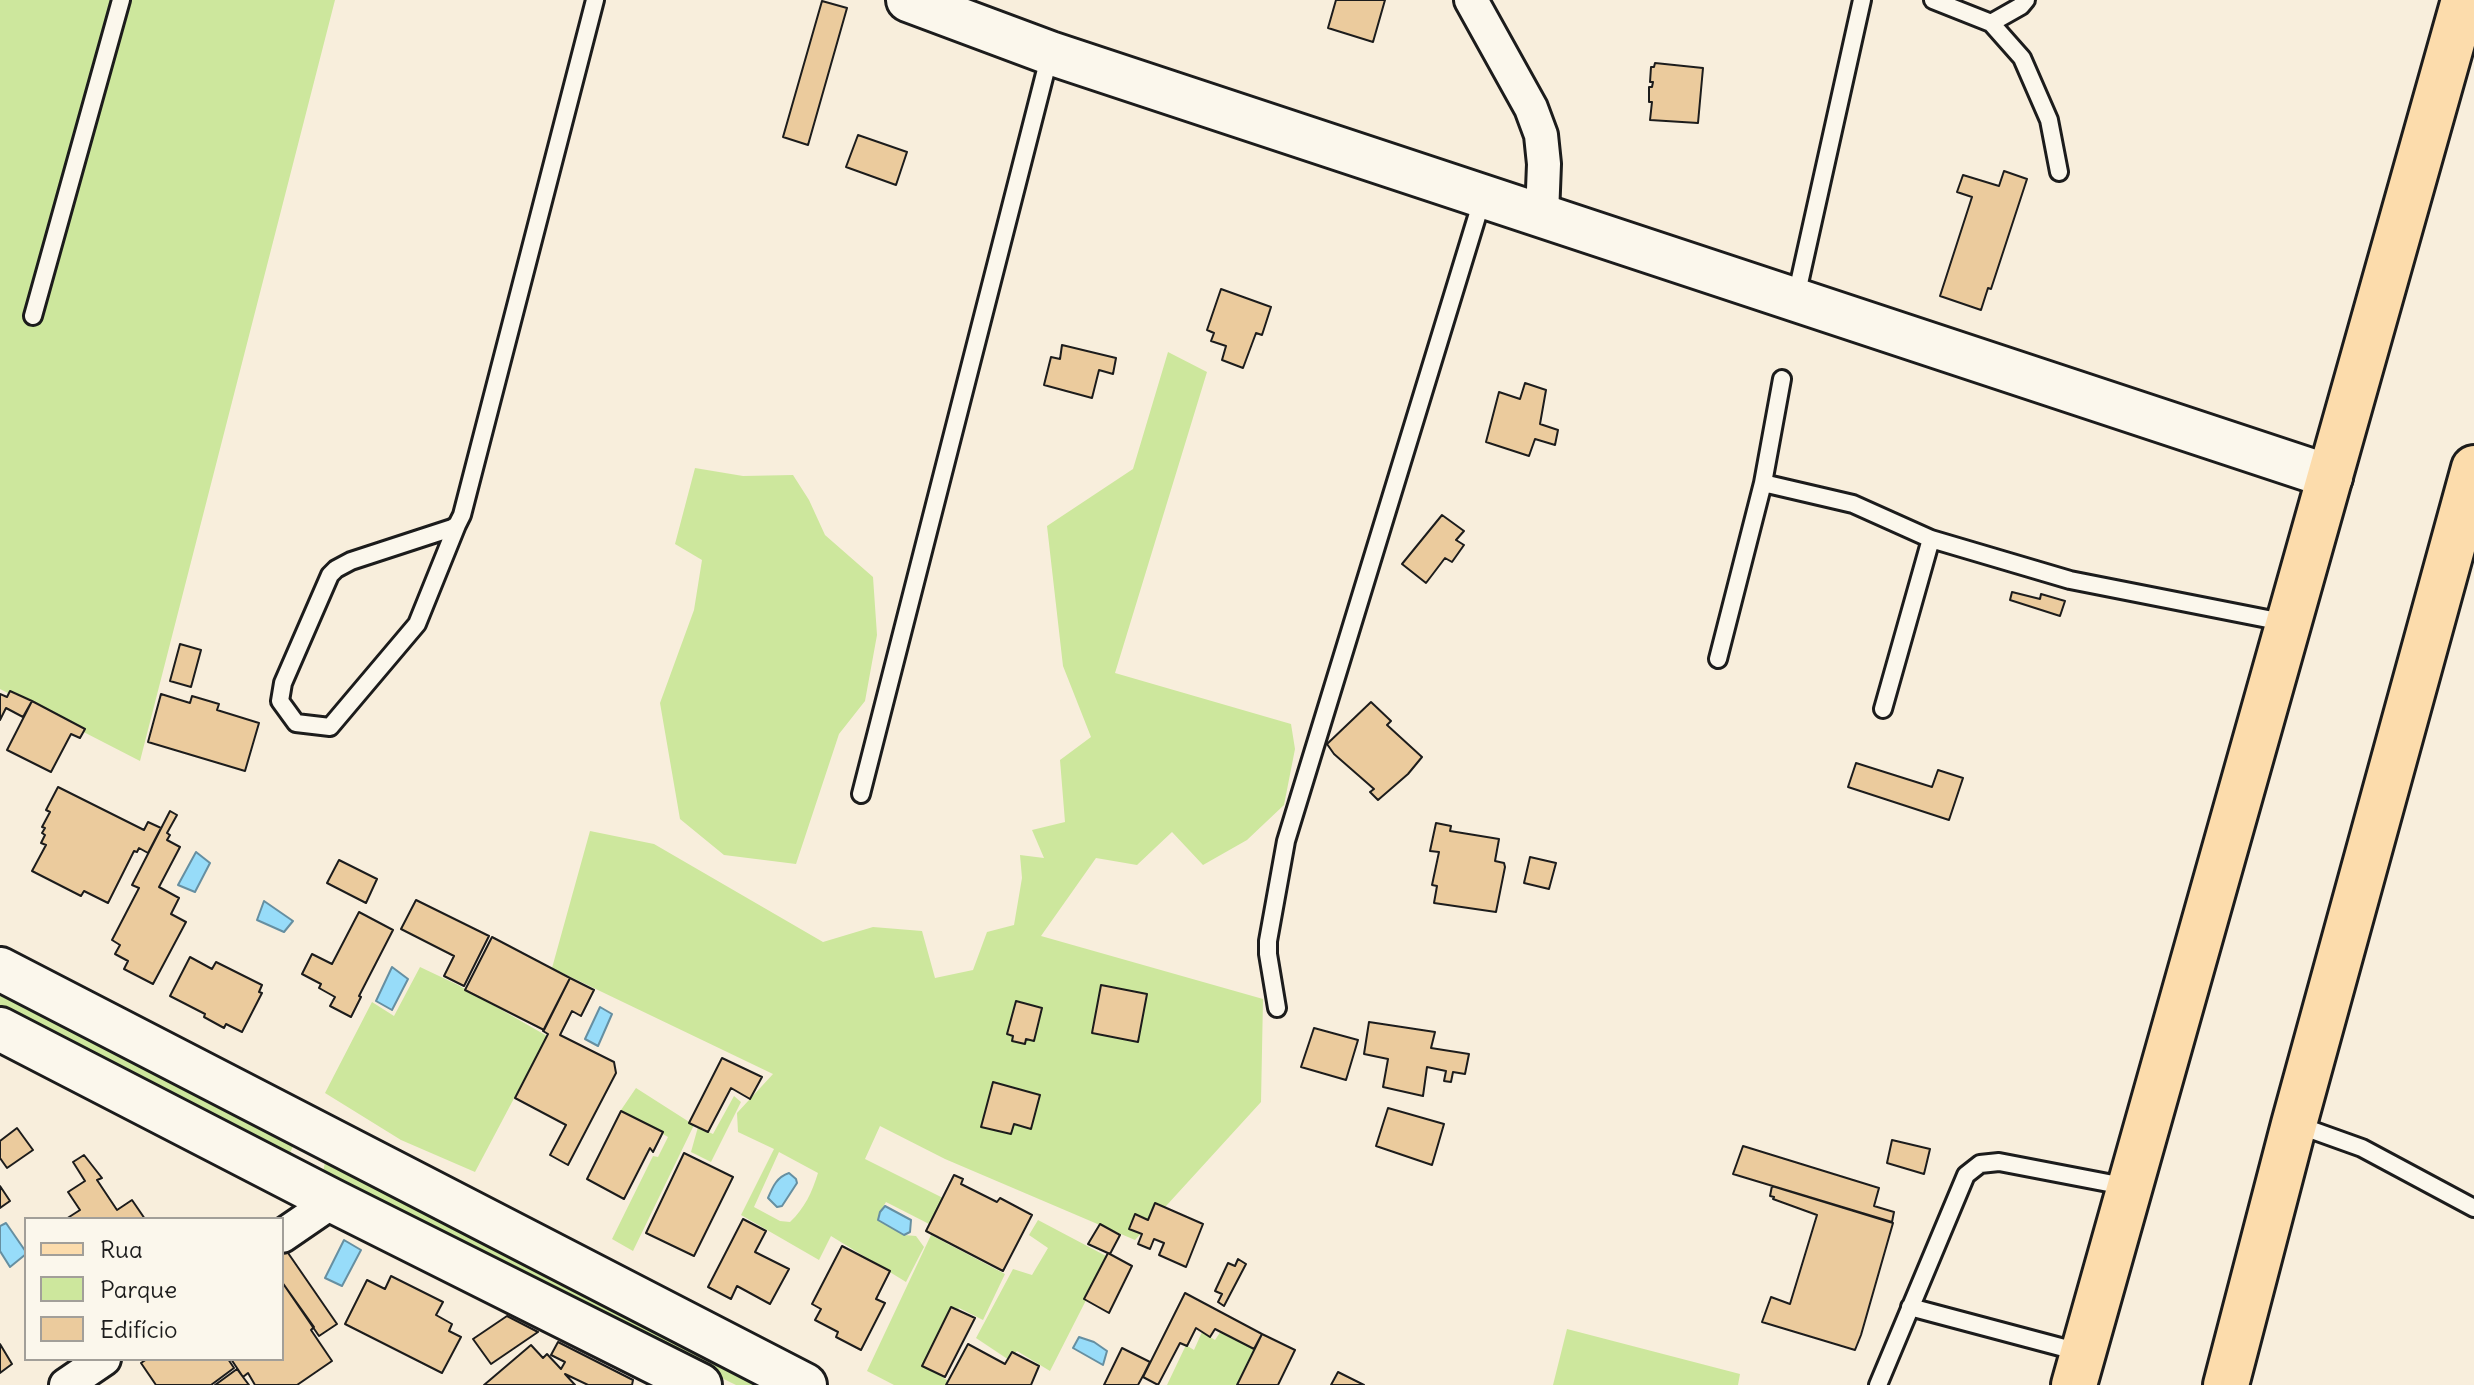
<!DOCTYPE html>
<html>
<head>
<meta charset="utf-8">
<style>
	body { margin:0 }
	#map { position:relative; width:2474px; height:1385px; overflow:hidden; background:#f8eedc; font-family:Delius,sans-serif }
	canvas { display:block }
	.legend { position:absolute; left:24px; top:1217px; width:260px; height:144px; box-sizing:border-box; background:#fbf7ec; border:2px solid #a29f99; margin:0; padding:10px 14px; list-style:none; font-size:24px; color:#1c1c1c }
	.legend li { display:flex; align-items:center; gap:16px; height:40px }
	.legend b { width:40px; border:2px solid #a29f99 }
</style>
</head>
<body>
<div id="map">
<canvas width="2474" height="1385"></canvas>
<ul class="legend">
<li><b style="height:10px;background:#fcdcac"></b>Rua</li>
<li><b style="height:22px;background:#cde79d"></b>Parque</li>
<li><b style="height:22px;background:#ebcb9d"></b>Edifício</li>
</ul>
</div>
<script>
const ctx = document.querySelector('canvas').getContext('2d');
ctx.lineJoin = 'round';
function fill(path, color) {
  ctx.fillStyle = color;
  ctx.fill(path, 'evenodd');
}
function stroke(path, color, width, dash) {
  ctx.strokeStyle = color;
  ctx.lineWidth = width;
  ctx.lineCap = dash ? 'butt' : 'round';
  ctx.setLineDash(dash || []);
  ctx.stroke(path);
}
const green = new Path2D(`
	M0,0H335L140,761L0,689Z
	M1168,352L1207,372L1115,673L1291,724L1295,749L1284,805L1247,840L1203,865L1172,832L1137,865L1096,858L1041,936L1263,999L1261,1102L1135,1240L945,1159L880,1126L865,1159L947,1200L933,1226L886,1202L880,1212L904,1235L916,1236L924,1247L906,1282L831,1236L819,1260L741,1215L774,1149L738,1132L737,1113L773,1074L552,968L590,831L654,844L823,942L873,927L922,931L935,978L973,970L987,932L1014,925L1022,878L1020,855L1044,858L1032,830L1065,822L1060,760L1091,737L1063,666L1047,526L1133,469ZM779,1152L818,1173C812,1192 805,1208 790,1222L780,1221L754,1207Z
	M695,468L743,476L793,475L809,500L825,535L873,577L877,635L865,701L839,734L796,864L724,855L680,819L660,703L694,610L702,560L675,544Z
	M420,967L458,985L547,1036L475,1172L401,1140L325,1093L372,1002L394,1016Z
	M0,986L296,1139L290,1153L0,1005Z
	M636,1088L694,1125L633,1251L612,1239L653,1156L658,1157L668,1137L621,1110Z
	M734,1096L741,1102L711,1162L691,1152L698,1127L713,1134Z
	M326,1157L770,1385H736L664,1350L323,1172Z
	M1038,1220L1108,1257L1050,1371L1017,1351L1009,1360L976,1338L1013,1269L1032,1275L1048,1248L1029,1235Z
	M931,1235L1005,1274L983,1320L959,1308L928,1367L951,1383L949,1385H894L867,1371Z
	M1567,1329L1740,1374L1738,1385H1553Z
	M1221,1331L1256,1351L1239,1385H1167L1186,1345L1194,1350L1202,1332L1215,1340Z`);
const water = new Path2D(`
	M196,852L210,863L195,892L178,885Z
	M264,901L293,921L284,932L257,920Z
	M392,967L408,979L392,1010L376,1001Z
	M600,1007L612,1014L598,1046L585,1039Z
	M789,1173L796,1179L797,1183L782,1206L777,1207L768,1198C773,1186 777,1177 789,1173Z
	M885,1206L911,1220L910,1232L904,1235L878,1220L880,1212Z
	M6,1223L26,1252V1254L10,1267L0,1251V1226Z
	M344,1240L361,1250L342,1286L325,1278Z
	M1079,1337L1094,1342L1107,1351L1103,1365L1073,1348Z`);
const building = new Path2D(`
	M1336,0H1385L1373,42L1328,28Z
	M822,1L847,8L808,145L783,137Z
	M1655,63L1703,68L1698,123L1650,120L1652,102H1649V87H1652L1653,82H1650L1651,67H1654Z
	M858,135L907,152L896,185L846,167Z
	M2004,171L2027,179L1991,289L1988,288L1981,310L1940,296L1972,197L1957,192L1963,175L1999,186Z
	M1221,289L1271,307L1262,335L1256,333L1243,368L1222,360L1226,346L1211,341L1214,333L1207,330Z
	M1062,345L1116,358L1113,374L1099,370L1092,398L1044,385L1051,357L1060,359Z
	M1525,383L1546,390L1540,424L1558,430L1555,445L1535,439L1529,456L1486,442L1499,392L1520,399Z
	M1442,515L1464,531L1456,540L1464,545L1452,562L1445,558L1426,583L1402,564Z
	M2012,592L2040,599L2041,594L2065,601L2060,616L2010,600Z
	M180,644L201,650L191,687L170,681Z
	M10,691L32,701L23,717L6,708L0,720V694L7,697Z
	M161,694L190,703L192,696L219,704L217,710L259,723L245,771L148,742Z
	M32,701L85,729L80,738L71,734L51,772L7,750Z
	M1371,702L1391,721L1387,725L1422,757L1408,774L1378,800L1370,792L1374,789L1334,754L1327,744Z
	M1856,763L1932,787L1938,770L1963,778L1949,820L1848,787Z
	M58,787L144,830L148,822L161,828L148,853L139,848L137,852L134,851L108,903L84,891L81,896L32,871L46,845L41,843L45,835L42,833L45,828L42,827L50,812L46,810Z
	M170,811L177,815L167,833L170,835L167,840L180,847L159,887L179,898L171,914L186,922L153,984L124,969L128,961L115,954L120,945L112,940L139,888L132,885Z
	M1436,823L1451,826L1450,831L1499,839L1495,861L1504,863L1505,867L1496,912L1434,903L1437,886L1432,885L1439,852L1430,851Z
	M1530,857L1556,863L1549,889L1524,883Z
	M339,860L377,879L366,903L327,883Z
	M416,900L489,936L464,986L444,976L454,956L401,929Z
	M359,912L393,930L359,996L361,997L351,1017L330,1006L335,997L319,988L321,984L302,974L312,954L332,964Z
	M492,937L570,978L544,1030L465,990Z
	M190,957L212,969L216,962L262,985L259,992L262,993L242,1032L226,1024L224,1028L204,1017L205,1014L170,996Z
	M570,978L594,990L581,1016L572,1011L560,1035L614,1062L616,1073L568,1165L550,1155L566,1125L515,1098L548,1034L543,1031Z
	M1101,985L1147,994L1138,1042L1092,1033Z
	M1016,1001L1042,1008L1034,1041L1026,1039L1025,1044L1012,1041L1013,1036L1007,1034Z
	M1369,1022L1435,1032L1431,1048L1469,1054L1465,1074L1453,1072L1451,1082L1444,1081L1446,1071L1427,1067L1423,1096L1383,1087L1388,1059L1364,1054Z
	M1314,1028L1358,1040L1346,1080L1301,1067Z
	M722,1058L762,1077L750,1099L731,1088L708,1132L689,1123Z
	M993,1082L1040,1095L1031,1129L1014,1124L1011,1134L981,1127Z
	M1388,1108L1444,1124L1432,1165L1376,1146Z
	M621,1111L663,1132L653,1152L650,1148L624,1199L587,1179Z
	M17,1128L33,1150L7,1168L0,1158V1141Z
	M1892,1140L1930,1149L1924,1174L1887,1163Z
	M1743,1146L1879,1188L1874,1206L1894,1212L1892,1222L1733,1174Z
	M684,1153L733,1177L694,1256L646,1233Z
	M84,1155L102,1178L97,1180L117,1210L132,1200L145,1219H66L80,1210L68,1192L85,1181L73,1162Z
	M954,1175L963,1179L961,1184L997,1202L1000,1198L1032,1215L1003,1271L926,1231Z
	M0,1186L10,1201L0,1208Z
	M1772,1186L1893,1223L1861,1335L1855,1350L1762,1322L1771,1297L1790,1304L1817,1215L1773,1199L1774,1197L1770,1196Z
	M1155,1203L1203,1224L1186,1267L1159,1255L1164,1243L1154,1239L1150,1249L1138,1244L1142,1234L1129,1229L1135,1214L1148,1220Z
	M743,1219L766,1231L755,1252L789,1269L770,1304L737,1286L731,1299L708,1287Z
	M1100,1224L1120,1235L1110,1254L1088,1244Z
	M842,1246L890,1271L876,1299L885,1303L861,1350L836,1337L838,1332L815,1320L821,1309L812,1304Z
	M286,1250L337,1324L319,1336L282,1282V1253Z
	M1108,1253L1132,1266L1109,1313L1084,1299Z
	M1238,1259L1246,1264L1224,1306L1218,1302L1222,1294L1215,1291L1228,1263L1235,1266Z
	M391,1276L443,1302L436,1315L452,1324L449,1331L461,1337L442,1373L345,1324L367,1280L385,1289Z
	M282,1282L314,1327L311,1330L332,1361L297,1385H255L248,1373L243,1377L231,1359H282Z
	M1185,1293L1262,1334L1254,1349L1215,1329L1210,1337L1196,1328L1187,1346L1180,1343L1158,1385L1143,1377Z
	M951,1307L975,1318L945,1377L922,1366Z
	M507,1316L538,1332L491,1364L473,1339Z
	M1262,1334L1295,1350L1278,1385H1237Z
	M558,1342L633,1380L632,1385H588L565,1374L575,1385H484L531,1345L543,1358L547,1354L561,1369L565,1362L551,1355Z
	M0,1344L12,1364L0,1373Z
	M968,1344L1005,1364L1012,1352L1039,1366L1031,1385H946Z
	M1122,1348L1150,1362L1144,1374L1138,1385H1104Z
	M147,1359H228L234,1368L211,1385H156L141,1363Z
	M237,1369L249,1385H215Z
	M1338,1372L1364,1385H1331Z`);
const service = new Path2D(`
	M1933,0L1991,23L2022,58L2049,120L2059,172
	M1991,23L2021,6L2026,0
	M1796,297L1862,0
	M33,316L121,0
	M1782,379L1763,483L1853,504L1931,539L2070,580L2288,623
	M457,525L417,624L330,727L296,723L280,701L283,683L330,575L336,569L351,561L452,528L457,525L462,515L595,0
	M1718,659L1763,483
	M1883,709L1931,539
	M861,794L1050,54
	M1277,1008L1268,954V941L1286,841L1483,197
	M2295,1124L2362,1148L2474,1208
	M1910,1307L2083,1353
	M1878,1385L1966,1175L1980,1164L1999,1162L2129,1187`);
const minor = new Path2D(`
	M1471,0L1531,108L1541,135L1544,164L1542,215
	M282,1236L333,1201
	M66,1385L104,1359`);
const tertiary = new Path2D(`
	M908,0L1050,53L2331,477
	M0,969L805,1385
	M0,1029L333,1201L700,1385`);
const primary = new Path2D(`
	M2074,1385L2464,0
	M2226,1385L2294,1124L2474,468`);
fill(green, '#cde79d');
fill(water, '#97dcf9');
stroke(water, '#668fa1', 2);
fill(building, '#ebcb9d');
stroke(building, '#1c1c1c', 2);
stroke(service, '#1c1c1c', 22);
stroke(minor, '#1c1c1c', 38);
stroke(tertiary, '#1c1c1c', 48);
stroke(primary, '#1c1c1c', 50);
stroke(service, '#fbf7ec', 16);
stroke(minor, '#fbf7ec', 32);
stroke(tertiary, '#fbf7ec', 42);
stroke(primary, '#fcdcac', 44);
</script>
</body>
</html>
